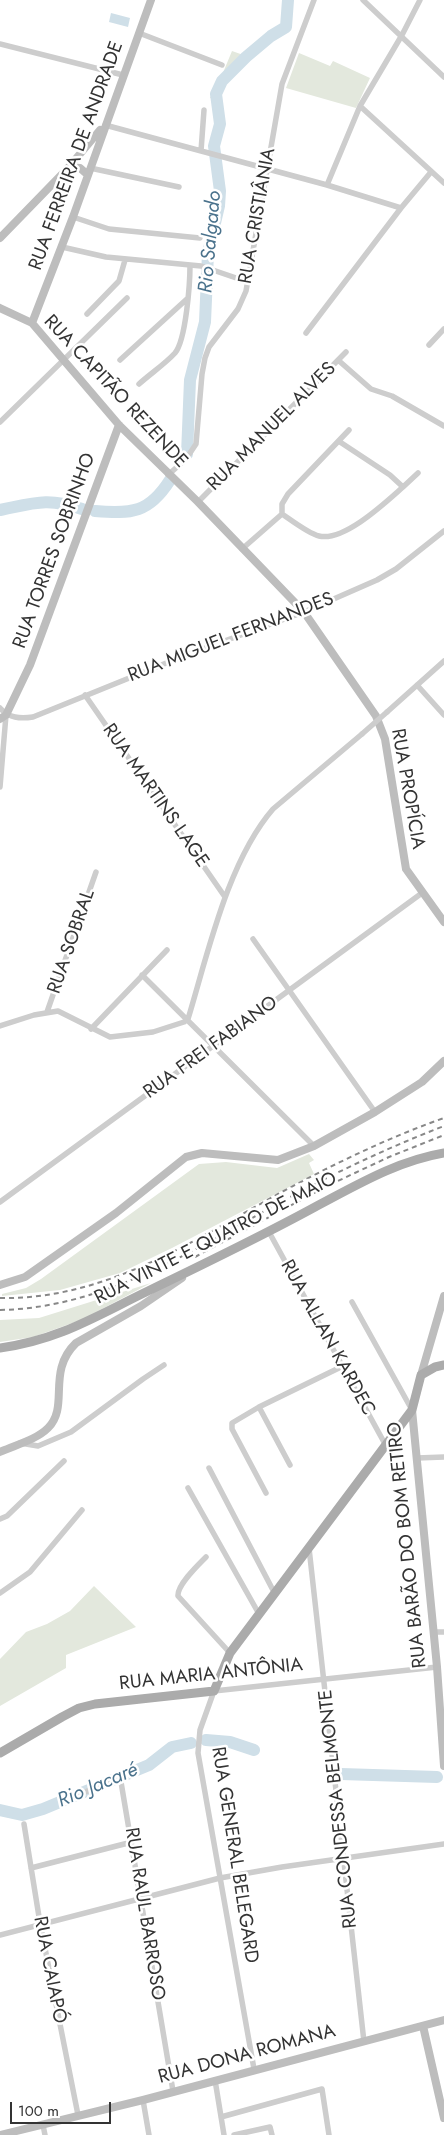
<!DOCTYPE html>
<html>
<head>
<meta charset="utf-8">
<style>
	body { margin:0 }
	#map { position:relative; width:444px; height:2135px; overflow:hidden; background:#fff; font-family:Jost,sans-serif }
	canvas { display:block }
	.scale { position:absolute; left:10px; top:2102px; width:101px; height:22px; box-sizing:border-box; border:2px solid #333; border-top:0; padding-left:6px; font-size:15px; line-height:18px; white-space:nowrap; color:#333; -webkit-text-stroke:4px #fff; paint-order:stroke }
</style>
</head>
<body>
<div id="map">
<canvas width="444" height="2135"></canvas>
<div class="scale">100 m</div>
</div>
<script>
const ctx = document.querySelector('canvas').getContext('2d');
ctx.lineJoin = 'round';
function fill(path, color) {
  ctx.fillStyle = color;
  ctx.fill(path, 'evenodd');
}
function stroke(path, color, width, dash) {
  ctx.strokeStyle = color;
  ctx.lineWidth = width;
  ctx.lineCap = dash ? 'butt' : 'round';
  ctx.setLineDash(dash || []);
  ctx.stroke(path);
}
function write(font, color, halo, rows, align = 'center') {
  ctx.font = font + ' Jost,sans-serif';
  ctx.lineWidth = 5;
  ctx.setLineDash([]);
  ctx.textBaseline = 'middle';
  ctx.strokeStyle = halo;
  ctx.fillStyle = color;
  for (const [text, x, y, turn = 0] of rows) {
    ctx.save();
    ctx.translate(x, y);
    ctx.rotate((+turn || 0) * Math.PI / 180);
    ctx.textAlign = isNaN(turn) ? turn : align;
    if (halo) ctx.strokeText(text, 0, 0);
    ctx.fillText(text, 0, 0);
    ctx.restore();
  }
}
const green = new Path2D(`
	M232,51L249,57L219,91L224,122L217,149L213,148L219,122L217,121L215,99L210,98L219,80H220Z
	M299,53L330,66L333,61L370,78L356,108L286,88Z
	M309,1154L314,1160L309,1163L314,1174L172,1248L120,1273L60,1290L2,1296V1294L26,1288L41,1279L199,1164L226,1162L277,1168Z
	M151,1283L81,1320L33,1337L0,1342V1320L39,1318Z
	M94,1586L136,1627L66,1655V1668L0,1706V1659L26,1632L47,1624L70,1611Z`);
const water = new Path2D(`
	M111,13L130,18L128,27L109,22Z`);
const river = new Path2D(`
	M187,454L190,380L205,322L208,253L219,206L220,191L214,146L220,124L216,94L222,81L246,57L271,36L286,27L288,0
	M0,510C34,503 48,497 82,509
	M95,511C132,514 149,513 170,480
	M206,1740L230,1742L254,1750
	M341,1774L437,1777
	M0,1810L22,1815L43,1809L149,1765L172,1747L191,1743`);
const street = new Path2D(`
	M363,0L444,77
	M139,33L222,65
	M0,44L123,75
	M360,106L444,183
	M105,125L327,185L401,208
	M201,151L204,110
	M90,168L179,187
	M327,185L360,106L402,35L420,0
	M73,217L109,229L200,238
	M62,247L106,257L201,266L248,282
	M87,314L119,281L125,260
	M306,333L401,208L431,172
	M429,345L444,329
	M120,360L188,298
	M338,360L371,389L392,396L444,426
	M139,384C150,374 165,364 175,353C186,340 190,283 190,265
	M0,422L127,298
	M340,442L390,475L403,487C386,502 344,542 319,536C309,534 291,520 282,514V504L288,494L349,430
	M168,475L186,459L196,444L202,374L205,358L209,347L238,309L246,291L282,84L314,0
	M403,487L418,473
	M198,502L346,352
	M242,549L282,514
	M417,685L444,715
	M85,695L225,897
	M0,708C9,718 20,719 33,717L186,655L304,612L377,580L396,569L444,531
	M387,712L444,661
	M0,787L6,715
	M253,939L375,1112
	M142,975L314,1146
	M47,1012L96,872
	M0,1026L34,1015L58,1011L110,1037L153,1032L184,1022L188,1019C208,953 228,861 273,809L362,734
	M91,1029L167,950
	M0,1202L422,893
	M269,1232L385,1444
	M352,1302L412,1410
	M259,1407L290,1465
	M20,1443L38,1446L71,1432L143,1379L164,1365
	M417,1458L444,1457
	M209,1468L275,1594
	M188,1488L259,1614
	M266,1493L232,1429V1423L259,1407L343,1366
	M0,1519L7,1516L64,1461
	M309,1548L364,2042
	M206,1557C198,1565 177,1585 178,1596L230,1653
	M0,1593L30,1572L82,1510
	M433,1632H444
	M79,1795C90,1790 109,1779 121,1782L173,2091
	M24,1824L40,1923L78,2115
	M31,1868L132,1842
	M0,1935L220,1878L282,1867L444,1844
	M254,2069L198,1753L200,1730L214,1691L437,1667
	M215,2080L224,2135
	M143,2100L149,2135
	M221,2117L322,2089L329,2135
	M43,2125L45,2135
	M234,2135L270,2127L272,2135`);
const secondary = new Path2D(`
	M69,167L80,168L88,175
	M0,238L69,167L100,130
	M0,308L32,323L119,425L198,502L304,612L376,716L385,739L406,869L444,922
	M32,323L73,217L151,0
	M0,719L6,715L30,665L119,425
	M0,1285L25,1277L116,1213L186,1157L202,1153L278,1160L314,1146L375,1112L422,1082L444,1061
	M421,1375L444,1296
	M412,1410L437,1667L444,1766
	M0,1452C15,1445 36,1440 48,1428C70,1406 46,1372 76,1343L141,1306L182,1278
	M423,2026L444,2118
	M0,2135L143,2100L444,2020`);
const primary = new Path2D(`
	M0,1348C59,1340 96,1316 148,1291C204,1264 260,1237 315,1207C357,1185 397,1161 444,1153
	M0,1753L62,1717L79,1708L95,1704L214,1691L230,1653L412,1410L421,1375L435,1367L444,1365`);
const rail = new Path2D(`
	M195,1257L325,1187L389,1157L444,1135
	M0,1298C104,1300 191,1242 278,1194C332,1165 387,1138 444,1118
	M0,1310C103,1308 192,1251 279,1203C332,1174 387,1148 444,1126`);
const streetBridge = new Path2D(`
	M362,734L387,712`);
const streetNames = [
	["RUA FERREIRA DE ANDRADE",77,156,-70],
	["RUA CRISTIÂNIA",258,216,-80],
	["RUA CAPITÃO REZENDE",115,392,47],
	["RUA MANUEL ALVES",272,427,-45],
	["RUA TORRES SOBRINHO",55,551,-70],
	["RUA MIGUEL FERNANDES",231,638,-21],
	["RUA PROPÍCIA",407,789,80],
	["RUA MARTINS LAGE",155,796,55],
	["RUA SOBRAL",72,942,-71],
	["RUA FREI FABIANO",211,1048,-36],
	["RUA VINTE E QUATRO DE MAIO",216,1239,-27],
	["RUA ALLAN KARDEC",327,1338,61],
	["RUA BARÃO DO BOM RETIRO",408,1545,-96],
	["RUA MARIA ANTÔNIA",211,1675,-6],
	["RUA CONDESSA BELMONTE",339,1809,-96],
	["RUA GENERAL BELEGARD",234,1855,81],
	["RUA RAUL BARROSO",144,1914,81],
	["RUA CAIAPÓ",49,1970,79],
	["RUA DONA ROMANA",247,2055,-15]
];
const waterNames = [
	["Rio Salgado",211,242,-85],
	["Rio Jacaré",98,1786,-23]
];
fill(green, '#e3e8dd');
fill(water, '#cfdfe8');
stroke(river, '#cfdfe8', 12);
stroke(street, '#cdcdcd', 5.5);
stroke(secondary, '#bdbdbd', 8);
stroke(primary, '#ababab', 9);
stroke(rail, '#888', 2, [5, 4]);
stroke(streetBridge, '#cdcdcd', 5.5);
write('19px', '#333', '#fff', streetNames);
write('italic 20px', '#4a728c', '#fff', waterNames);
</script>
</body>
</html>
